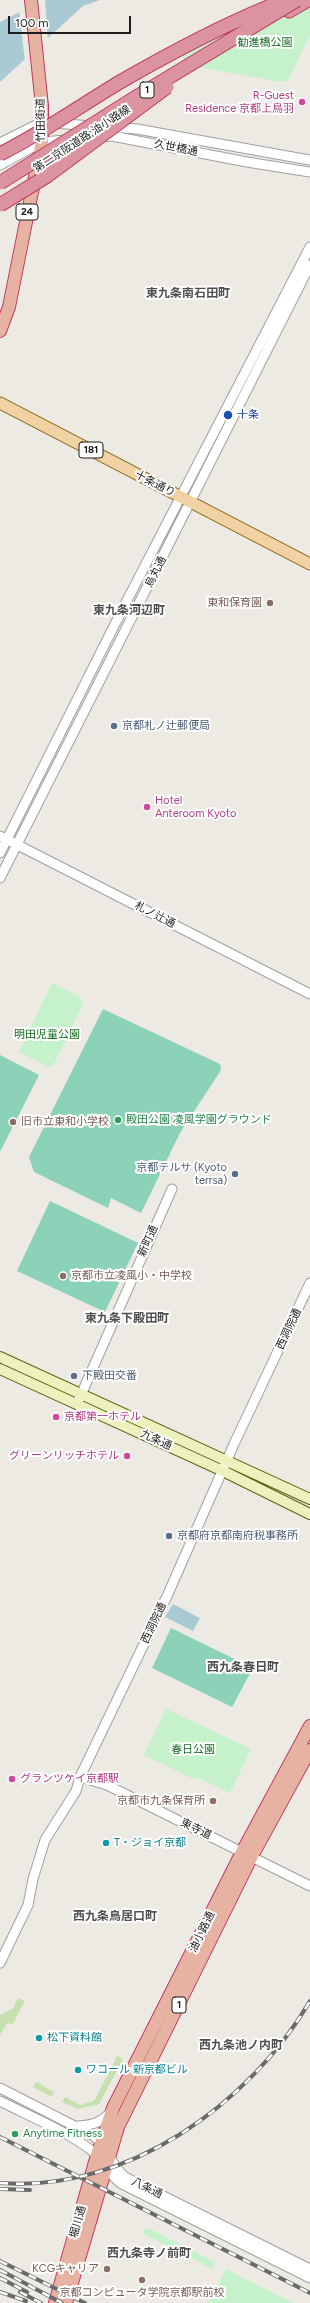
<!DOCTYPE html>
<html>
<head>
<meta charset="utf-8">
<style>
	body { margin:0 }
	#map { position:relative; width:310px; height:2303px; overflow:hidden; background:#eceae3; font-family:Figtree,sans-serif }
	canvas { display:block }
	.scale { position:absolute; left:8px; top:16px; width:123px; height:18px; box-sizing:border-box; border:2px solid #1c1c1c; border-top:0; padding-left:5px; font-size:12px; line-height:14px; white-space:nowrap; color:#1c1c1c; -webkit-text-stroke:3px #fff; paint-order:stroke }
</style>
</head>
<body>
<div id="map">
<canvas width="310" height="2303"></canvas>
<div class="scale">100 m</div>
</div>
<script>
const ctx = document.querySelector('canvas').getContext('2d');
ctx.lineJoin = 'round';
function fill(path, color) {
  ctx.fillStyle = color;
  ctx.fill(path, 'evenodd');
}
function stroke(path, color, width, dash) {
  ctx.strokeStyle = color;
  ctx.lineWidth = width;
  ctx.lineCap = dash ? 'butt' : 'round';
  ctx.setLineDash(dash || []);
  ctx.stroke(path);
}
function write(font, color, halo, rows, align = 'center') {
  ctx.font = font + ' Figtree,"Noto Sans JP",sans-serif';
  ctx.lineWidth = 4;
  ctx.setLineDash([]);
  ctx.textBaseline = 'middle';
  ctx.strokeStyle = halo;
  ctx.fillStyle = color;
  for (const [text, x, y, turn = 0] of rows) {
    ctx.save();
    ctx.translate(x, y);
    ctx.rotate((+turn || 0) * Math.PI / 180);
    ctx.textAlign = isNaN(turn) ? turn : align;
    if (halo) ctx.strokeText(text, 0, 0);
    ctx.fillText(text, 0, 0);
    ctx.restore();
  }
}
const grass = new Path2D(`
	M18,1998L25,2001L13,2024L7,2023L0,2036V2015L13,2008Z
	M117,2056L123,2059L99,2104L78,2109L62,2102L65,2097L80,2105L94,2101Z
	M36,2082L54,2092L52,2097L33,2087Z`);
const park = new Path2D(`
	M310,0V35L288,81L282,82L184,65L182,52L220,25Z
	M52,983L80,997L83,1004L53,1066L49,1067L19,1052Z
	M166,1709L249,1748L250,1751L230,1793L197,1777L196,1780L144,1755Z
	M144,2229H150L215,2262L212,2269L142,2233Z
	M226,2269L293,2303H209Z`);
const pitch = new Path2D(`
	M103,1009L220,1064L221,1070L180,1133L141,1213L111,1198L108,1208L34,1172L29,1157Z
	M0,1055L39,1075L0,1152Z
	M50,1201L138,1243L105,1312L17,1271Z
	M171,1628L253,1668L232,1707L152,1668Z`);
const water = new Path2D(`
	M43,0H100L83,6L0,82V22Z
	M173,1604L200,1618L193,1631L165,1617Z`);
const pier = new Path2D(`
	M39,0H45L48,41L25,62L19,10Z`);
const tertiary = new Path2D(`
	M110,127L137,129L310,160
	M0,143L42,122L91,126
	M0,165L42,142L112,136L247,162L310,172
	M0,836L310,994
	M0,853L120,614L310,247
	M0,878L310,265
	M77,1404L172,1189
	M80,1777L107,1785L310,1886
	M0,1963L28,1905L33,1879L45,1840L76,1791L80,1777L168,1594L234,1444L310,1283
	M0,2088L94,2136C108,2147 111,2166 125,2177L310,2269
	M0,2101C27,2115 68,2132 91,2150C104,2160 108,2175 122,2184L310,2278
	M78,2126C92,2125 102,2123 111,2111`);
const secondary = new Path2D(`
	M0,1357L310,1499
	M0,1369L223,1471L310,1514`);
const primary = new Path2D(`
	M0,403L310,564`);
const trunk = new Path2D(`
	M0,331L9,307L42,142V106L31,0
	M55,2303L97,2155L113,2108L242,1852L310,1726
	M66,2303L118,2127L252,1856L310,1750`);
const motorway = new Path2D(`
	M289,11L308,0`);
const rail = new Path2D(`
	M0,2137L310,2293
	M0,2183C126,2193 249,2105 310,2001
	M0,2189L30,2190
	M0,2261L85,2303
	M0,2270L62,2303
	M0,2278L27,2292
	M0,2292L26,2301
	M20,2292L41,2303`);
const motorwayBridge = new Path2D(`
	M0,154C42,133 80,106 120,82C172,52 226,23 283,1
	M0,183L133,99L297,0
	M0,205L47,176L167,87`);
const markers = [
	[302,102,4,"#d1479c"],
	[228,415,5,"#1a4fb4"],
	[270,603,4,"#8d6e63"],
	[114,726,4,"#5c6f8a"],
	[147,807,4,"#d1479c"],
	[118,1120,4,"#2e9e5b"],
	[13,1122,4,"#8d6e63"],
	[235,1174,4,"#5c6f8a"],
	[63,1276,4,"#8d6e63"],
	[74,1376,4,"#5c6f8a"],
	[56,1417,4,"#d1479c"],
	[127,1456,4,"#d1479c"],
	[169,1536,4,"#5c6f8a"],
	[12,1779,4,"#d1479c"],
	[213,1801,4,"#8d6e63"],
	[106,1843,4,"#0f9aa8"],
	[39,2038,4,"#0f9aa8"],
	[78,2070,4,"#0f9aa8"],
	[15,2134,4,"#2e9e5b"],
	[107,2269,4,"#8d6e63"],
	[142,2280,4,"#8d6e63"]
];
const shields = [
	[147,90,14],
	[27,212,22],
	[91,450,24],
	[179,2005,14]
];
const shieldNames = [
	["1",147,90],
	["24",27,212],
	["181",91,450],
	["1",179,2005]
];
const parkNames = [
	["勧進橋公園",265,43],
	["明田児童公園",47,1035],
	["春日公園",193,1750]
];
const hotelNames = [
	["R-Guest",294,96,"right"],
	["Residence 京都上鳥羽",294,109,"right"],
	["Hotel",155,801],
	["Anteroom Kyoto",155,814],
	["京都第一ホテル",64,1417],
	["グリーンリッチホテル",119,1456,"right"],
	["グランツケイ京都駅",20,1779]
];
const streetNames = [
	["竹田街道",41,120,-91],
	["第二京阪道路;油小路線",82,139,-33],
	["久世橋通",176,148,11],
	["十条通り",155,484,27],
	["烏丸通",156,572,-63],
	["札ノ辻通",155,915,27],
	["新町通",148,1241,-66],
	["西洞院通",289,1329,-65],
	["九条通",156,1440,25],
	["西洞院通",154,1623,-65],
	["東寺道",196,1829,26],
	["油小路通",202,1932,-64],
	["八条通",147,2188,26],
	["堀川通",78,2222,-74]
];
const transitNames = [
	["十条",237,415]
];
const educationNames = [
	["東和保育園",262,603],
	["旧市立東和小学校",21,1122,"left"],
	["京都市立凌風小・中学校",71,1276,"left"],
	["京都市九条保育所",205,1801],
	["KCGキャリア",99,2269],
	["京都コンピュータ学院京都駅前校",142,2293,"center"]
];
const serviceNames = [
	["京都札ノ辻郵便局",122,726],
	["京都テルサ (Kyoto",227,1168,"right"],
	["terrsa)",227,1181,"right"],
	["下殿田交番",82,1376],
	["京都府京都南府税事務所",177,1536]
];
const leisureNames = [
	["殿田公園 凌風学園グラウンド",126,1120],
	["Anytime Fitness",23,2134]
];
const cultureNames = [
	["T・ジョイ京都",114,1843],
	["松下資料館",47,2038],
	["ワコール 新京都ビル",86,2070]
];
const neighbourhoodNames = [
	["東九条南石田町",188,293],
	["東九条河辺町",129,610],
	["東九条下殿田町",127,1318],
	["西九条春日町",243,1667],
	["西九条鳥居口町",115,1916],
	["西九条池ノ内町",241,2045],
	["西九条寺ノ前町",149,2253]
];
fill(grass, '#c6e1af');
fill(park, '#c5f2ca');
fill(pitch, '#8bd2b9');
fill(water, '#a9c9d5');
fill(pier, '#eceae3');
stroke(tertiary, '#a0a0a0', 11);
stroke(secondary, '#596512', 12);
stroke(primary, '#836212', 13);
stroke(trunk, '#c23963', 14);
stroke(motorway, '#c23963', 15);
stroke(tertiary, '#fff', 9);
stroke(secondary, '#ecf1bd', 10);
stroke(primary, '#f0d2a5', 11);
stroke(trunk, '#e6b3a2', 12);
stroke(motorway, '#db949f', 13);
stroke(rail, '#6a6a6a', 4);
stroke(rail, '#fff', 2.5, [8]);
stroke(motorwayBridge, '#c23963', 15, []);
stroke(motorwayBridge, '#db949f', 13);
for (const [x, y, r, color] of markers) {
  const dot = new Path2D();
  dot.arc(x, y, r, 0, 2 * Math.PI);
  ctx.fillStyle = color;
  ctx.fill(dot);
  stroke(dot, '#fff', 1.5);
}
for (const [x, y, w] of shields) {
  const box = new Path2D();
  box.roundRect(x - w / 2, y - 8, w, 16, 3);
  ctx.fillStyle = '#fff';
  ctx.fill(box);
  stroke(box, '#1c1c1c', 1);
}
write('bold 10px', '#1c1c1c', null, shieldNames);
write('11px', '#196c23', '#fff', parkNames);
write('11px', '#b23c85', '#fff', hotelNames, 'left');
write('11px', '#1c1c1c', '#fff', streetNames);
write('11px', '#164399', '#fff', transitNames, 'left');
write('11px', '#785e54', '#fff', educationNames, 'right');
write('11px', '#4e5e75', '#fff', serviceNames, 'left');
write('11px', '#27864d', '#fff', leisureNames, 'left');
write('11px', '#0d838f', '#fff', cultureNames, 'left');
write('bold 12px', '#4f4f4f', '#fff', neighbourhoodNames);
</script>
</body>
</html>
